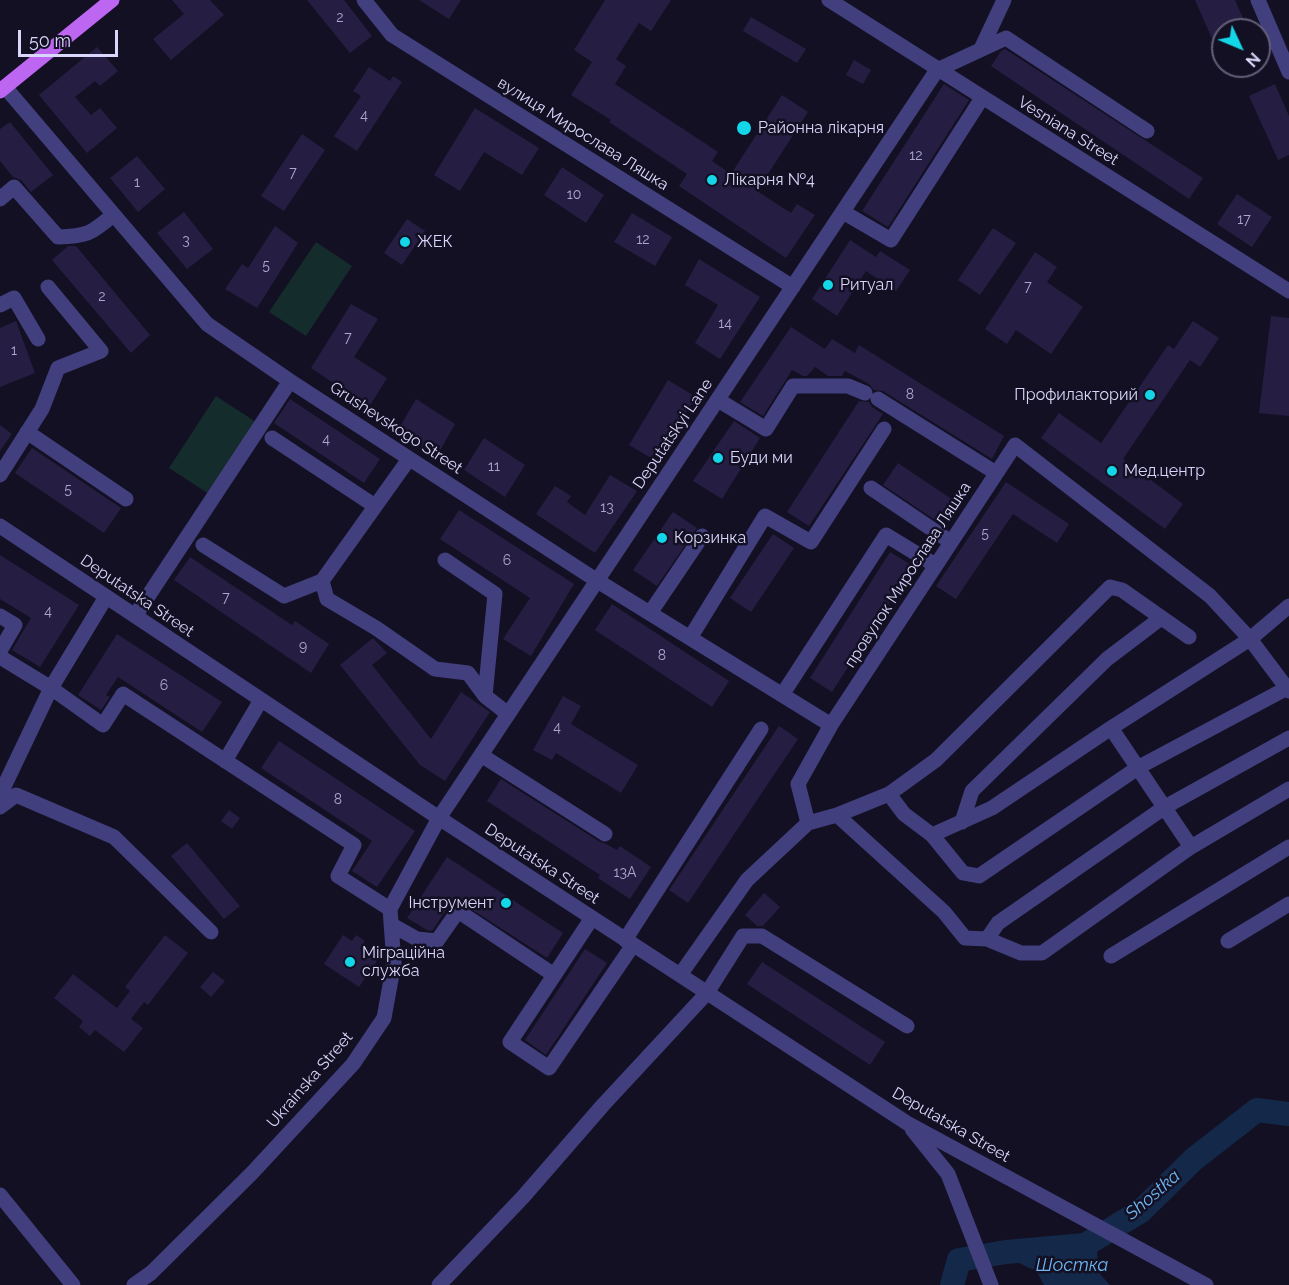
<!DOCTYPE html>
<html>
<head>
<meta charset="utf-8">
<style>
	body { margin:0 }
	#map { position:relative; width:1289px; height:1285px; overflow:hidden; background:#131023; font-family:Raleway,sans-serif }
	canvas { display:block }
	.north { position:absolute; left:1211px; top:18px; width:60px; height:60px; box-sizing:border-box; background:#131023; border:2px solid #625f79; border-radius:50%; rotate:134deg; font-size:16px; font-weight:700; line-height:24px; text-align:center; color:#d9d6fb }
	.north::after { content:''; display:block; margin:auto; width:21px; height:27px; background:#14d6e9; clip-path:polygon(50% 0,100% 100%,50% 72%,0 100%) }
	.scale { position:absolute; left:18px; top:30px; width:100px; height:27px; box-sizing:border-box; border:3px solid #d9d6fb; border-top:0; padding-left:8px; font-size:18px; line-height:21px; white-space:nowrap; color:#d9d6fb; -webkit-text-stroke:4px #131023; paint-order:stroke }
</style>
</head>
<body>
<div id="map">
<canvas width="1289" height="1285"></canvas>
<div class="north">N</div>
<div class="scale">50 m</div>
</div>
<script>
const ctx = document.querySelector('canvas').getContext('2d');
ctx.lineJoin = 'round';
function fill(path, color) {
  ctx.fillStyle = color;
  ctx.fill(path, 'evenodd');
}
function stroke(path, color, width, dash) {
  ctx.strokeStyle = color;
  ctx.lineWidth = width;
  ctx.lineCap = dash ? 'butt' : 'round';
  ctx.setLineDash(dash || []);
  ctx.stroke(path);
}
function write(font, color, halo, rows, align = 'center') {
  ctx.font = font + ' Raleway,sans-serif';
  ctx.lineWidth = 5;
  ctx.setLineDash([]);
  ctx.textBaseline = 'middle';
  ctx.strokeStyle = halo;
  ctx.fillStyle = color;
  for (const [text, x, y, turn = 0] of rows) {
    ctx.save();
    ctx.translate(x, y);
    ctx.rotate((+turn || 0) * Math.PI / 180);
    ctx.textAlign = isNaN(turn) ? turn : align;
    if (halo) ctx.strokeText(text, 0, 0);
    ctx.fillText(text, 0, 0);
    ctx.restore();
  }
}
const green = new Path2D(`
	M316,242L352,266L306,336L269,312Z
	M216,396L256,422L209,494L169,468Z`);
const water = new Path2D(`
	M1096,1239L1099,1273L1110,1285H1044L1036,1270C1024,1267 1015,1261 1006,1252L1085,1245Z`);
const river = new Path2D(`
	M952,1285L959,1260L1006,1252L1085,1245L1141,1211L1194,1159L1257,1110L1289,1114`);
const building = new Path2D(`
	M172,0H210L224,15L171,60L153,39L184,14Z
	M307,0H344L372,36L350,53Z
	M419,0H461L449,19Z
	M605,0H671L651,31L639,23L616,59L626,66L615,84L718,152L712,161L731,174L782,95L808,112L757,191L791,213L797,204L815,215L786,258L679,186L687,174L609,122L611,120L571,95L592,62L574,50Z
	M1195,0H1235L1246,25L1235,30H1223V36L1213,41Z
	M751,17L806,49L797,63L743,31Z
	M97,47L118,71L100,86L95,81L75,97L91,115L100,108L117,128L87,153L39,95Z
	M1005,49L1203,178L1189,199L991,66L1001,51Z
	M854,60L871,70L863,84L846,75Z
	M369,67L390,81L393,76L402,82L357,151L334,136L361,96L353,91Z
	M944,84L969,100L888,227L862,211Z
	M1275,84L1289,116V155L1278,160L1249,96Z
	M475,108L539,148L522,175L484,152L460,191L434,175Z
	M10,122L53,175L31,192L21,180L13,177L0,161V129Z
	M302,134L325,150L284,211L261,196Z
	M137,156L165,189L138,212L110,178Z
	M562,167L604,195L586,223L544,195Z
	M1237,194L1272,217L1252,247L1217,224Z
	M184,212L213,249L187,269L157,233Z
	M632,213L672,237L655,266L614,242Z
	M407,219L425,231L402,265L384,253Z
	M275,226L298,243L257,308L225,289L242,264L248,268Z
	M993,228L1016,243L980,295L958,280Z
	M850,240L876,257L880,251L910,270L896,291L866,271L837,316L812,299Z
	M68,246H76L150,335L131,353L52,260Z
	M1035,252L1057,267L1047,282L1083,307L1051,354L1016,330L1007,344L985,329Z
	M699,259L760,297L720,359L695,343L718,305L685,285Z
	M351,304L378,319L354,357L387,378L369,407L311,368Z
	M1271,316L1289,318V416L1259,413Z
	M16,321L35,373L0,387V328Z
	M1193,321L1219,338L1200,367L1190,360L1123,459L1183,504L1165,529L1041,438L1059,413L1101,443L1168,345L1174,349Z
	M791,327L825,349L832,339L855,353L859,345L1004,436L992,459L883,391L874,390L869,384L845,371L842,376H828L815,367L807,376H803L792,370L763,416L740,402Z
	M668,380L696,397L656,461L629,445Z
	M290,399L380,459L364,483L274,423Z
	M416,399L455,424L437,456L398,430Z
	M859,401L869,402L872,407L883,414L809,526L787,512Z
	M734,421L760,438L722,499L693,481Z
	M0,425L12,434L0,451Z
	M484,438L525,465L505,497L464,470Z
	M32,448L121,508L104,533L15,473Z
	M898,463L956,502L941,524L883,485Z
	M610,475L637,491L595,553L536,514L555,486L571,496L567,502L585,515Z
	M1006,482L1069,524L1057,543L1013,514L956,599L936,586Z
	M459,510L574,584L531,656L503,639L530,598L440,539Z
	M673,512L697,528L657,586L633,570Z
	M773,534L794,548L751,612L730,598Z
	M890,552L913,566L832,692L810,678Z
	M0,555L79,605L40,667L12,650L31,618L0,599Z
	M190,557L292,625L295,621L329,644L311,673L174,580Z
	M612,604L729,681L712,707L595,630Z
	M117,634L222,702L202,732L118,677L106,695L110,697L101,710L78,695Z
	M373,638L387,653L372,665L431,739L461,692L490,712L445,781L420,765L340,665Z
	M563,696L581,706L571,724L638,765L621,793L556,753L552,760L533,750Z
	M779,726L798,739L688,903L669,890Z
	M279,741L415,831L377,887L352,871L372,841L261,768Z
	M501,779L600,842L606,844L617,850L620,846L651,867L630,899L598,878L600,875L487,801Z
	M229,810L240,818L232,829L221,821Z
	M187,843L240,906L224,919L171,856Z
	M447,857L563,933L547,958L454,898L432,931L427,930L407,918Z
	M764,893L780,907L763,926H757L745,915Z
	M165,935L188,953L148,1005L144,1002L131,1019L143,1028L124,1052L95,1030L90,1036L79,1027L83,1021L54,998L73,974L117,1008L130,991L125,987Z
	M343,935L352,941L356,935L365,941L360,949L377,961L359,987L324,964Z
	M585,949L607,963L546,1055L525,1040Z
	M762,962L885,1042L870,1065L747,984Z
	M213,972L225,981L211,997L200,987Z`);
const minor = new Path2D(`
	M364,0L392,35L793,287
	M829,0L1289,291
	M1258,0L1289,72
	M981,49L1004,0
	M5,87L207,324L290,381L596,580L831,725
	M0,199L14,187L58,237C87,236 91,234 113,215
	M843,212L891,240L982,98
	M0,305L14,298L38,339
	M878,399L996,473
	M718,400L766,429L793,386H848L865,393
	M27,432L126,499
	M272,438L375,506
	M0,475L42,409L58,368L101,351L48,287
	M871,488L951,542
	M0,526L439,818L907,1123L1206,1285
	M203,545L284,596L322,581L409,459
	M445,560L495,594L485,696L508,714
	M322,581L327,599L376,628L435,669L468,673L485,696
	M650,613L702,536
	M0,616L15,625L0,651
	M135,616L290,381
	M690,638L765,516L811,542L884,429
	M0,657L51,688L103,725L123,694L354,845L338,876L390,909
	M782,695L886,535L935,565
	M1111,728L1191,847
	M481,755L605,834
	M225,761L261,700
	M889,794L904,814L932,835L963,873L979,876L1139,767L1289,687
	M0,795L51,688L106,597
	M0,807L16,795L114,837L211,932
	M837,815L944,912L965,938L987,939L1021,953H1042L1191,847L1289,789
	M962,822L972,791L1107,659L1161,618
	M808,823L837,815L889,794L936,760L1110,587L1122,590L1189,637
	M932,835L992,808L1111,728L1250,639L1289,606
	M592,918L510,1042L549,1068L633,945
	M392,925L417,939L437,941L458,911L554,975
	M987,939L998,923L1165,807L1289,738
	M625,940L761,729
	M1228,941L1289,904
	M1111,956L1289,847
	M680,975L747,880L808,823L798,784L831,725L1015,445L1210,596L1250,639L1289,691
	M912,1129L948,1174L991,1285
	M0,1195L73,1285
	M134,1285L151,1273L252,1173L353,1064L384,1018L394,963L390,909L439,818L937,70L1006,38L1147,131
	M439,1285L523,1197L603,1105L707,993L743,936H762L907,1026`);
const major = new Path2D(`
	M0,91L112,0`);
const markers = [
	[744,128,8,"#14d6e9"],
	[712,180,6,"#14d6e9"],
	[405,242,6,"#14d6e9"],
	[828,285,6,"#14d6e9"],
	[1150,395,6,"#14d6e9"],
	[718,458,6,"#14d6e9"],
	[1112,471,6,"#14d6e9"],
	[662,538,6,"#14d6e9"],
	[506,903,6,"#14d6e9"],
	[350,962,6,"#14d6e9"]
];
const numberNames = [
	["2",340,18],
	["4",364,116],
	["12",916,156],
	["7",293,173],
	["1",137,183],
	["10",574,195],
	["17",1244,220],
	["12",643,240],
	["3",186,241],
	["5",266,266],
	["7",1028,287],
	["2",102,297],
	["14",725,324],
	["7",348,338],
	["1",14,351],
	["8",910,395],
	["4",326,440],
	["11",494,467],
	["5",68,490],
	["13",607,508],
	["5",985,534],
	["6",507,561],
	["7",226,598],
	["4",48,612],
	["9",303,647],
	["8",662,656],
	["6",164,686],
	["4",557,728],
	["8",338,800],
	["13А",625,873]
];
const poiNames = [
	["Районна лікарня",758,128],
	["Лікарня №4",724,180],
	["ЖЕК",417,242],
	["Ритуал",840,285],
	["Профилакторий",1138,395,"right"],
	["Буди ми",730,458],
	["Мед.центр",1124,471],
	["Корзинка",674,538],
	["Інструмент",494,903,"right"],
	["Міграційна",362,953],
	["служба",362,971]
];
const streetNames = [
	["Vesniana Street",1068,131,32],
	["вулиця Мирослава Ляшка",583,134,32],
	["Grushevskogo Street",396,428,33],
	["Deputatskyi Lane",673,434,-56],
	["провулок Мирослава Ляшка",908,575,-57],
	["Deputatska Street",137,596,34],
	["Deputatska Street",542,864,33],
	["Ukrainska Street",310,1080,-49],
	["Deputatska Street",951,1125,30]
];
const waterNames = [
	["Shostka",1153,1195,-41],
	["Шостка",1072,1266]
];
fill(green, '#142c2b');
fill(water, '#142949');
stroke(river, '#142949', 24);
fill(building, '#251e42');
stroke(minor, '#413f7e', 15);
stroke(major, '#bc66f2', 15);
for (const [x, y, r, color] of markers) {
  const dot = new Path2D();
  dot.arc(x, y, r, 0, 2 * Math.PI);
  ctx.fillStyle = color;
  ctx.fill(dot);
  stroke(dot, '#131023', 2);
}
write('14px', '#aca8cd', null, numberNames);
write('16px', '#d9d6fb', '#131023', poiNames, 'left');
write('16px', '#d9d6fb', '#131023', streetNames);
write('italic 18px', '#6db6f2', '#131023', waterNames);
</script>
</body>
</html>
